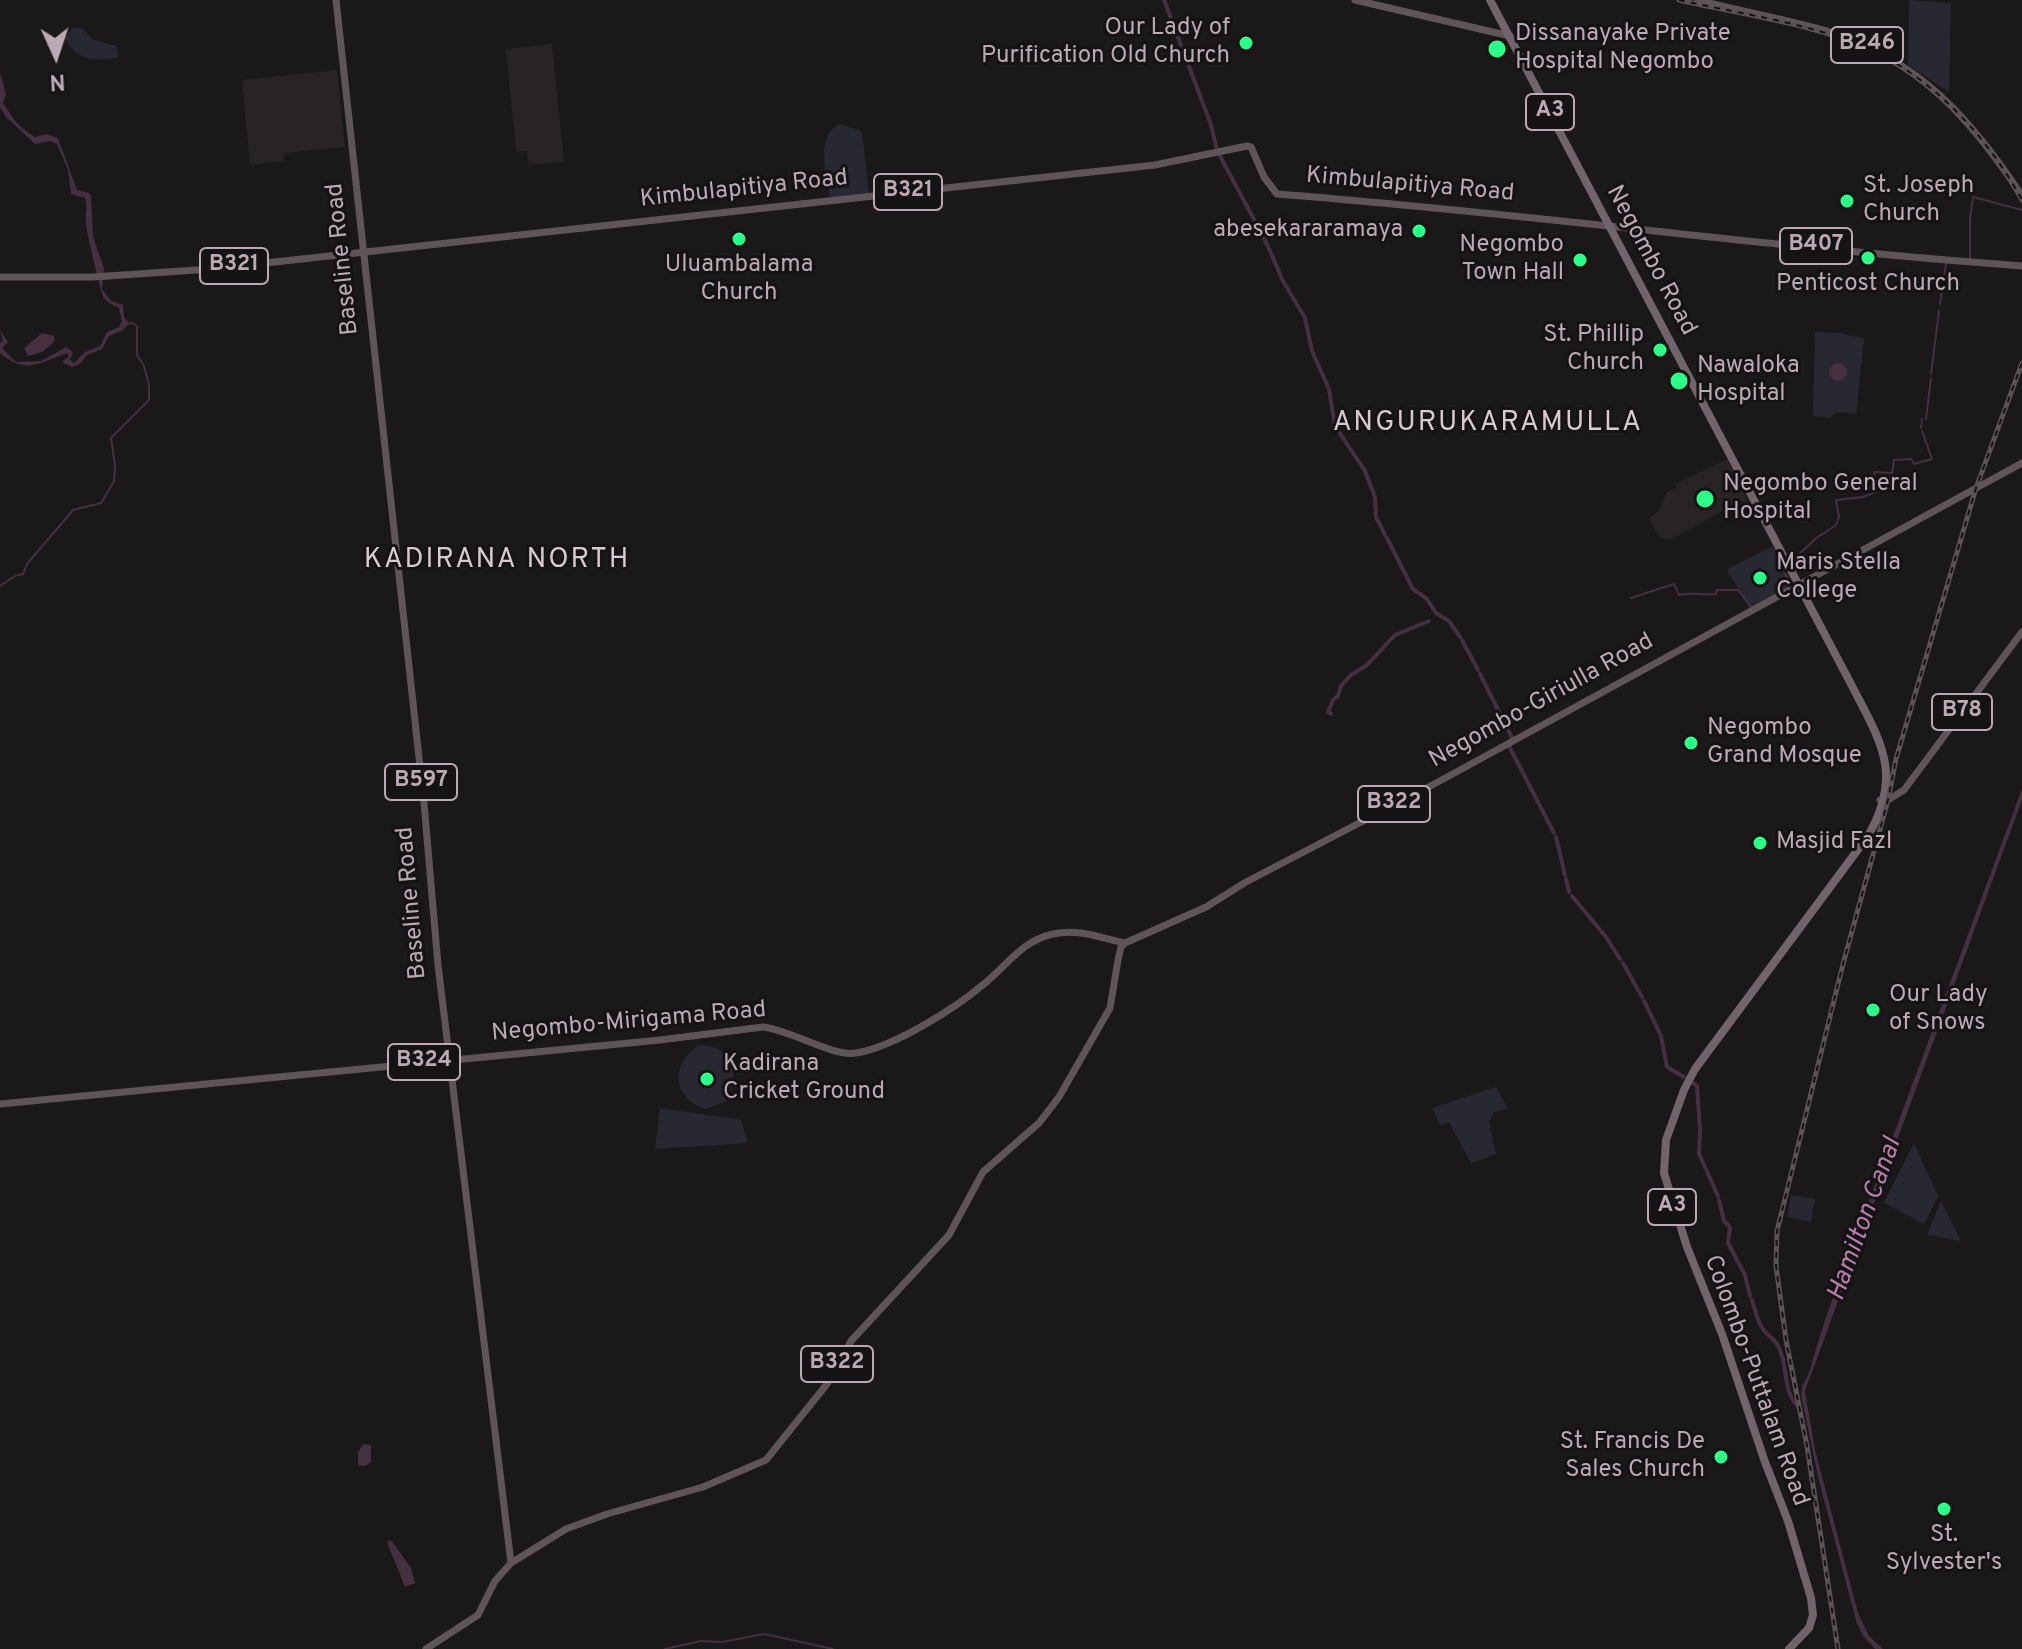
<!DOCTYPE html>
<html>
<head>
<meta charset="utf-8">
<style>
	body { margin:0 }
	#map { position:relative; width:2022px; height:1649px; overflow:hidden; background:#1b1819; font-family:Overpass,sans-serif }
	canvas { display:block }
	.north { position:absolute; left:16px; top:16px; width:80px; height:80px; -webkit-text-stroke:6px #161314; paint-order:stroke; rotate:177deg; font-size:22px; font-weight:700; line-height:32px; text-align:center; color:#bba9b3 }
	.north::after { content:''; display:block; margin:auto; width:28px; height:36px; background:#bba9b3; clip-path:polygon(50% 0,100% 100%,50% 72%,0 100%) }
</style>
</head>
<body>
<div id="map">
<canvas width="2022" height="1649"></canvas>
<div class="north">N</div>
</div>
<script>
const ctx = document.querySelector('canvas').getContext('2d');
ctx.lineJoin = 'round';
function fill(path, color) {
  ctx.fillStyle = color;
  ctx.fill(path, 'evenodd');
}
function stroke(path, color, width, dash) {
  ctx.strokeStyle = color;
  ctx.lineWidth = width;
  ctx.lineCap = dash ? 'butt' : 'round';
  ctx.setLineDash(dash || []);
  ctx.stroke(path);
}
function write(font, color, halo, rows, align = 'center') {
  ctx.font = font + ' Overpass,sans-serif';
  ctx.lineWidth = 6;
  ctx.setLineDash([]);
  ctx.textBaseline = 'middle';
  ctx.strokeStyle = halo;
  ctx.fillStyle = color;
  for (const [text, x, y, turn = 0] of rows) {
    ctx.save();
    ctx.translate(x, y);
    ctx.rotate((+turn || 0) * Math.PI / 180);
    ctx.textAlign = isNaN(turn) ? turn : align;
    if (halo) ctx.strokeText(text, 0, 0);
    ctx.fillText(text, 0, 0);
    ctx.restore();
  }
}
const built = new Path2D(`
	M552,44L564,162L529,165L527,151H516L506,49Z
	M337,70L345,147L284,153L285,161L250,165L242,80Z
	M1727,459L1753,510L1748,513L1741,501L1680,535L1667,540L1659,537L1649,519L1659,510L1667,492L1676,487L1675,484Z`);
const green = new Path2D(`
	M1909,0L1951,3L1949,92L1908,65Z
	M73,28H81L94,40L117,46L118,57C93,63 77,60 64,37Z
	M840,124L862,131L869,194L830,198C827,175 814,135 840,124Z
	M1815,332L1840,333L1864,339L1856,414L1836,412L1829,418L1813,416Z
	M1773,546L1794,587L1751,610L1727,571L1728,569Z
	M699,1045C735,1046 740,1071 727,1101L705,1109C671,1097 670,1064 699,1045Z
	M1496,1087L1508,1109L1494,1112L1489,1122L1496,1154L1471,1163L1449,1122L1441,1126L1432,1108Z
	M660,1108L741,1120L748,1143L655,1149Z
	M1914,1143L1938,1196L1924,1224L1884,1203Z
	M1791,1195L1815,1199L1811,1222L1787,1217Z
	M1941,1201L1961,1241L1927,1235Z`);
const water = new Path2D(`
	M0,73L6,94L3,103C11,116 21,130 35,137L46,134L58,138L77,190L89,193L91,196L93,237L104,268L102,289L111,301L123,305L124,317L129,323L123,330L109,336L102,349L87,355L80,364L72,367L62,362L69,356L67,353C39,363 25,375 0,353V343L3,341L0,330L8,342L2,348L16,362L41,361L66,347L73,352L70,360L74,363L85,352L100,346L107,332L119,327L122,321L119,308C113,305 108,303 104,298C101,294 86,230 86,223C85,214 88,207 85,198L71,194L68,170L57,144L50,141L35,144L6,117L0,107Z
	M42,333L54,336V342L42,352L28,356L24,348Z
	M1829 372a9 9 0 1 1 18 0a9 9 0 1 1-18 0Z
	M2022,789V800L1805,1391L1815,1450L1858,1613L1869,1636L1883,1649H1875L1864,1637L1857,1624L1818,1477L1801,1395L1802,1386L1808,1375L1827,1314Z
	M363,1444L371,1445V1462L365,1466L358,1465V1452Z
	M391,1540L411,1568L415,1583L405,1587L387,1542Z`);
const stream = new Path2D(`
	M1970,259V219L1973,197L2022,210
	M1940,304L1946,264
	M1931,374L1939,311
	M1926,419L1931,378
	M1921,428L1922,419
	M1790,563L1815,539L1836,525L1839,517L1836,500L1863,497L1876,492L1874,472L1892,473L1894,460L1911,459L1914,464L1932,459L1922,431
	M1782,567L1791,585
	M0,586L15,576L23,574L27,564L73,510L101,503L114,481L115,466L111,438L149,400V385L144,366L137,355V326L132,323L125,324
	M1631,598L1674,584L1679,595C1690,592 1703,595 1716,594L1717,590H1738L1751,607
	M665,1649L701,1641L722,1642L764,1634L833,1649`);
const canal = new Path2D(`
	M1164,0L1211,125L1217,150
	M1219,154L1266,242L1283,281L1305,318L1312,351L1329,389L1335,426L1365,471L1375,497L1376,517L1385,535
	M1387,538L1413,589L1427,599L1436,613L1449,621L1460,637
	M1462,640L1478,670
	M1480,674L1512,738
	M1331,714L1328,712L1333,700L1338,696L1341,686L1351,675L1367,665L1395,635L1429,621
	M1510,743L1509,746L1554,833
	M1556,837L1565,875
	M1566,879L1569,892
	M1572,896L1606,937L1620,959
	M1623,963L1642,997
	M1644,1001L1661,1036L1667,1067L1684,1077
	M1691,1081L1697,1086L1700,1130L1699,1154L1718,1196
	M1719,1200L1724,1221L1730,1227L1728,1243L1745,1275L1750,1296
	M1752,1300C1755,1309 1757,1321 1763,1329C1771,1340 1776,1338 1781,1353C1788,1373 1783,1390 1798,1407`);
const major = new Path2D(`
	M336,0L424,803L438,965L511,1563
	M1355,0L1510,36
	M1698,0C1742,12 1787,19 1830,32C1919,60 1972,120 2022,196
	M0,277H93L211,269L1155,165L1247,146L1251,147L1264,177L1277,194C1526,213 1773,248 2022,266
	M1880,800H1888L1904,790L2022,632
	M0,1104L660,1040L763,1027C791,1030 833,1057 856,1053C894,1047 956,1008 985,983C1008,964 1022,941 1053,934C1078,928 1101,938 1125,943
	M426,1649L478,1615L495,1581L511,1563L566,1529L607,1514L703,1487L766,1460L827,1384L851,1341L949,1235L983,1172L1039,1123L1059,1097L1110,1008L1118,960L1121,947L1125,943L1206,907L1246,882L1438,782L2022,463`);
const highway = new Path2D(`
	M1490,0L1851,684C1880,741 1904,773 1868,836L1695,1069L1684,1090L1666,1140L1664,1173L1687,1247L1722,1334L1765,1462L1788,1521L1811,1598L1813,1615L1809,1628L1789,1649`);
const rail = new Path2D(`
	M1679,0C1740,14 1817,24 1873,51C1936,81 1989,139 2022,200
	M1838,1649L1807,1446L1786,1340L1776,1266L1777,1231L1843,964L1888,800L1896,759L1976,488L2022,363`);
const markers = [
	[1246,43,8,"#2cff87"],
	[1497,49,10,"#2cff87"],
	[1847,201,8,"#2cff87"],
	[1419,231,8,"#2cff87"],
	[739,239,8,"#2cff87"],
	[1868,258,8,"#2cff87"],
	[1580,260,8,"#2cff87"],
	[1660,350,8,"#2cff87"],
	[1679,381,10,"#2cff87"],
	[1705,499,10,"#2cff87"],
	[1760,578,8,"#2cff87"],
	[1691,743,8,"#2cff87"],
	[1760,843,8,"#2cff87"],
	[1873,1010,8,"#2cff87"],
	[707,1079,8,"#2cff87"],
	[1721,1457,8,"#2cff87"],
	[1944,1509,8,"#2cff87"]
];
const shields = [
	[1867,45,72],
	[1550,112,48],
	[908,192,68],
	[1816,246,72],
	[234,266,68],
	[1962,712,60],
	[421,782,72],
	[1394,804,72],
	[424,1062,72],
	[1672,1207,48],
	[837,1364,72]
];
const shieldNames = [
	["B246",1867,45],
	["A3",1550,112],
	["B321",908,192],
	["B407",1816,246],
	["B321",234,266],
	["B78",1962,712],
	["B597",421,782],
	["B322",1394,804],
	["B324",424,1062],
	["A3",1672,1207],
	["B322",837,1364]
];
const poiNames = [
	["Our Lady of",1230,29,"right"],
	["Purification Old Church",1230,57,"right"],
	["Dissanayake Private",1515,35],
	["Hospital Negombo",1515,63],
	["St. Joseph",1863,187],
	["Church",1863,215],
	["abesekararamaya",1403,231,"right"],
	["Negombo",1564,246,"right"],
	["Town Hall",1564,274,"right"],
	["Uluambalama",739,266,"center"],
	["Church",739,294,"center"],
	["Penticost Church",1868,285,"center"],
	["St. Phillip",1644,336,"right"],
	["Church",1644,364,"right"],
	["Nawaloka",1697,367],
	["Hospital",1697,395],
	["Negombo General",1723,485],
	["Hospital",1723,513],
	["Maris Stella",1776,564],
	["College",1776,592],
	["Negombo",1707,729],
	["Grand Mosque",1707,757],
	["Masjid Fazl",1776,843],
	["Our Lady",1889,996],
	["of Snows",1889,1024],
	["Kadirana",723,1065],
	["Cricket Ground",723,1093],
	["St. Francis De",1705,1443,"right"],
	["Sales Church",1705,1471,"right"],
	["St.",1944,1536,"center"],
	["Sylvester's",1944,1564,"center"]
];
const streetNames = [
	["Kimbulapitiya Road",1410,186,5],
	["Kimbulapitiya Road",744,190,-6],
	["Baseline Road",344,259,-96],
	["Negombo Road",1650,261,62],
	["Negombo-Giriulla Road",1542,702,-29],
	["Baseline Road",413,903,-95],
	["Negombo-Mirigama Road",629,1023,-5],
	["Colombo-Puttalam Road",1755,1381,70]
];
const waterNames = [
	["Hamilton Canal",1866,1220,-70]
];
const quarterNames = [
	["ANGURUKARAMULLA",1488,424],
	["KADIRANA NORTH",497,561]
];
fill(built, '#282425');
fill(green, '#282833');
fill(water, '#453040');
stroke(stream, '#453040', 2);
stroke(canal, '#453040', 4);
stroke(major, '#5f5559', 7);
stroke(highway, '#71646b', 8);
stroke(rail, '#5b5256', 5);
stroke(rail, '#161314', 2, [6]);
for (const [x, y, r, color] of markers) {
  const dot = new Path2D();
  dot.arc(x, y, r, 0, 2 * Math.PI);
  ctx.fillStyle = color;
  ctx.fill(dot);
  stroke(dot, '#161314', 3);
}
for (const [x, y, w] of shields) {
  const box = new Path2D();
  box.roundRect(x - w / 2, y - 18, w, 36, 6);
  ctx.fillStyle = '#161314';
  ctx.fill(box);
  stroke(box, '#bba9b3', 2);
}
write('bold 22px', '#bba9b3', null, shieldNames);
write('24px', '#bba9b3', '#161314', poiNames, 'left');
write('24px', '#bba9b3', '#161314', streetNames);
write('italic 26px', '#b87eab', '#161314', waterNames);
ctx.letterSpacing = '2px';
write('28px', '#d7cbd1', '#161314', quarterNames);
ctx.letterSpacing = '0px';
</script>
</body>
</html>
